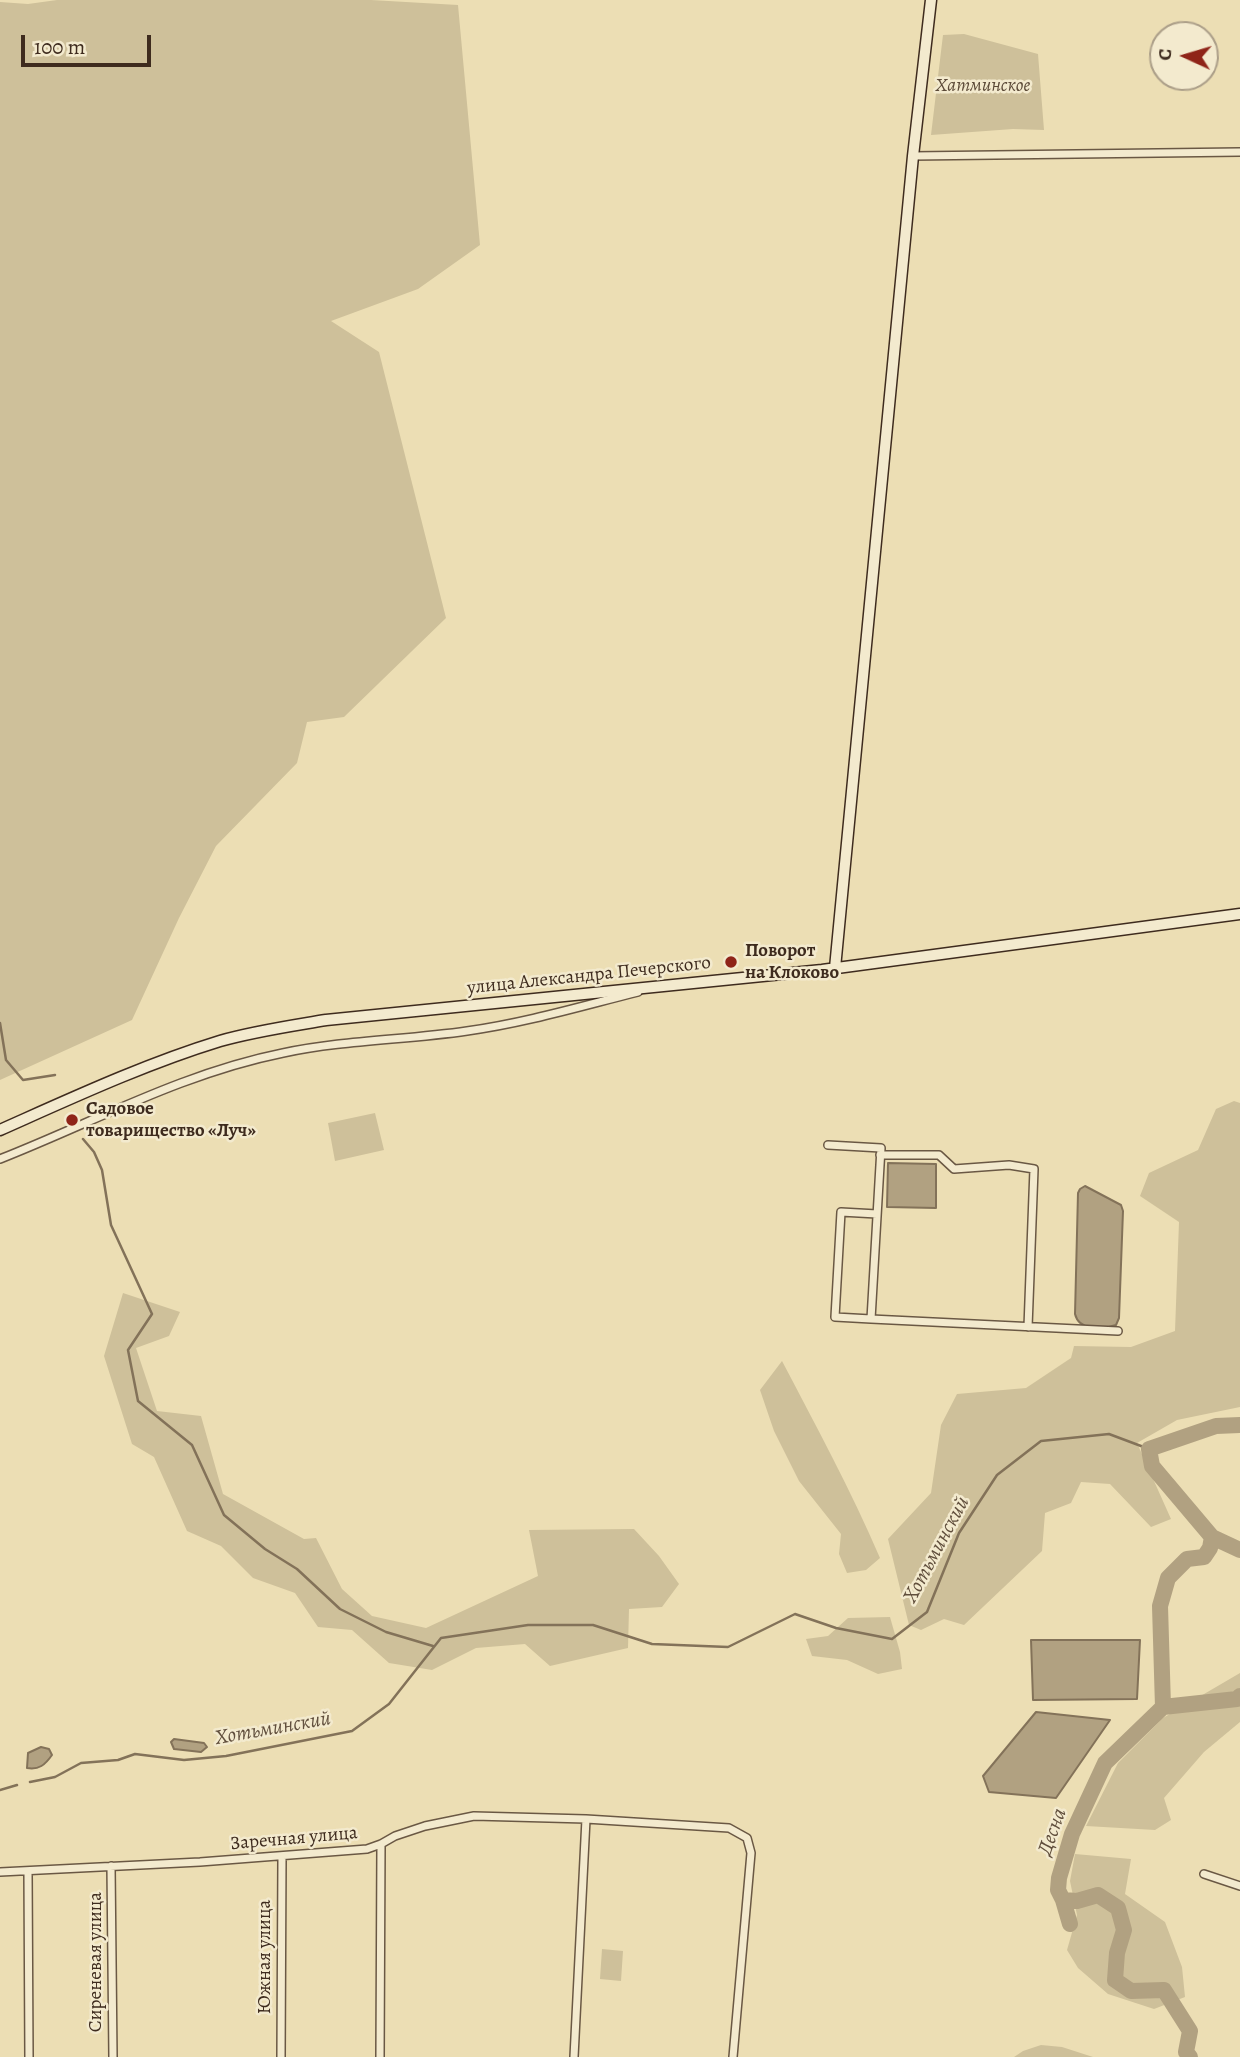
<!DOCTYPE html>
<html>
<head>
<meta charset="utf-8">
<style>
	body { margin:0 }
	#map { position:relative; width:1240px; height:2057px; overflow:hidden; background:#ecdeb4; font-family:Alegreya,serif }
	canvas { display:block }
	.north { position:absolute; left:1149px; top:21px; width:70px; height:70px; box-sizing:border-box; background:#f3eace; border:2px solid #ab9e88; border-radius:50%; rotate:274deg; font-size:19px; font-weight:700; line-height:28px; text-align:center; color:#3e2b1e }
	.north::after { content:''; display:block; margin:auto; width:24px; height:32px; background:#8f2418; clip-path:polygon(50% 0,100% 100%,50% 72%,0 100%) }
	.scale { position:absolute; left:21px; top:35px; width:130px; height:32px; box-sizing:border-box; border:4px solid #3e2b1e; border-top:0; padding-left:9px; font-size:21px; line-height:24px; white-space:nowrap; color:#3e2b1e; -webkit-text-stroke:5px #f3eace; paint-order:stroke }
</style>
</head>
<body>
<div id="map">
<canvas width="1240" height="2057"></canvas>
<div class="north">С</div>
<div class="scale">100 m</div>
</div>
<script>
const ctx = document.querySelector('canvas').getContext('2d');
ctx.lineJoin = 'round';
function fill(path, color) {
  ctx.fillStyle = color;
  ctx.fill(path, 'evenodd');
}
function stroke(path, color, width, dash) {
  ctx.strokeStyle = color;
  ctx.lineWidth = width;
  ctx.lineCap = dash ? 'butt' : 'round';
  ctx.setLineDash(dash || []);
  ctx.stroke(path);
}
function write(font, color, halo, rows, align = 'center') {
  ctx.font = font + ' Alegreya,serif';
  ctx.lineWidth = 5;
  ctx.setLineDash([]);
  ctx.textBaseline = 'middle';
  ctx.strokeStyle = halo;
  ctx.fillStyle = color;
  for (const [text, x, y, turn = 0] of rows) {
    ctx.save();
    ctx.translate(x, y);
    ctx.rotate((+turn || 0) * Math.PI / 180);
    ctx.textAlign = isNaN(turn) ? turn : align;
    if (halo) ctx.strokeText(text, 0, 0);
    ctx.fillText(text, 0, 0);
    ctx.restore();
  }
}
const green = new Path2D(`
	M57,0H371L458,5L480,245L418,289L331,321L379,352L446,618L344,717L307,722L297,763L216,846L179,918L132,1020L0,1080V2L28,4Z
	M964,34L1038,54L1044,130L1013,129L931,135L943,35Z
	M1234,1101L1240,1103V1407L1177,1420L1137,1443L1171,1519L1151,1527L1110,1484L1081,1482L1071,1503L1045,1513L1042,1551L964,1625L944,1619L921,1630L909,1625L888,1539L931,1493L941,1425L957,1394L1026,1388L1071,1358L1074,1346L1131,1347L1175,1331L1179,1222L1140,1196L1149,1173L1198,1150L1216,1109Z
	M375,1113L384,1150L335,1161L328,1123Z
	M123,1293L180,1312L169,1336L136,1348L157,1411L201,1416L223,1494L304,1539L316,1538L342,1589L372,1616L426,1628L538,1576L529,1530L634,1529L659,1556L679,1584L662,1607L629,1609L628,1648L550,1666L525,1644L476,1648L432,1670L389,1663L352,1630L318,1627L295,1593L253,1578L221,1546L187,1531L154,1457L132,1444L104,1356Z
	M782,1361C816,1426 851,1490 880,1558L866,1570L847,1573L839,1554L841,1534L799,1481L774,1431L760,1390Z
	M890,1617L900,1652L902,1669L878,1674L847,1660L812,1656L806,1639L828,1636L848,1618Z
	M1240,1673V1722L1204,1752L1164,1798L1171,1820L1155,1830L1086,1826L1118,1763L1163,1718Z
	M1075,1854L1131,1859L1125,1894L1165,1922L1182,1967L1185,1997L1154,2009L1108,1994L1078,1968L1067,1950L1077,1915L1070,1881Z
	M602,1949L623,1951L621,1981L600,1979Z
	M1041,2045L1062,2047L1093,2057H1014L1023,2051Z`);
const water = new Path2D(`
	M888,1163L936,1164V1208L887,1207Z
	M1085,1186L1121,1205L1123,1211L1119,1318L1116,1325C1102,1330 1079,1331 1075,1314L1078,1193L1080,1189Z
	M1031,1640H1140L1137,1699L1033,1700Z
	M1036,1712L1110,1720L1056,1798L989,1792L983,1776Z
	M174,1739L204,1743L207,1747L201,1752L174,1749L171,1742Z
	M41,1747L49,1749L52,1755C45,1765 39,1770 27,1768L28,1753Z`);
const stream = new Path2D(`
	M0,1023L6,1060L23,1080L55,1075
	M83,1139L94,1152L102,1170L111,1225L152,1314L128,1350L138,1401L192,1445L224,1515L265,1549L297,1569L340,1609L386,1632L433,1646
	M30,1782L55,1777L81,1763L118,1760L135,1754L184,1760L226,1756L352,1731L389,1704L441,1638L528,1625H593L652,1644L728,1647L795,1614L836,1628L892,1639L927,1612L959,1533L997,1475L1041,1441L1109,1434L1149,1449
	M0,1790L17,1785`);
const river = new Path2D(`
	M1240,1425L1216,1426L1149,1449L1152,1466L1212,1537L1240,1550
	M1163,1707L1160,1606L1168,1578L1187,1559L1204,1557L1210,1548L1212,1537
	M1063,1900L1070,1924
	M1190,2057L1186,2052L1190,2031L1164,1990L1131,1991L1115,1980L1117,1953L1124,1930L1118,1908L1098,1895L1077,1901L1063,1900L1058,1890L1059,1878L1072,1834L1105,1763L1163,1707L1237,1699L1240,1696`);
const street = new Path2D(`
	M913,156L1240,152
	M828,1145L881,1148L871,1319L1118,1331
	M880,1155H939L954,1169L1009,1165L1034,1169L1028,1327
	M0,1159C94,1122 183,1073 283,1053C344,1040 406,1040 467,1031C525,1023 582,1006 638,992
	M871,1319L835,1317L841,1212L877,1214
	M111,1866L113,2057
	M28,1871L29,2057
	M0,1872L200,1862L367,1849L381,1844L395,1836L425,1826L474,1816L586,1819L729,1828L747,1838L751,1853L733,2057
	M1204,1874L1240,1886
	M281,2057L282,1857
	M380,2057L381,1844
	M574,2057L586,1819`);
const secondary = new Path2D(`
	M835,968L913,156L931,0
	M0,1130C72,1098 145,1064 220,1041C255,1031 291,1026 326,1020L822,970L1240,914`);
const markers = [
	[731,962,7,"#8f2418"],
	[72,1120,7,"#8f2418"]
];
const parkNames = [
	["Хатминское",983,86]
];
const poiNames = [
	["Поворот",745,951],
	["на Клоково",745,973],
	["Садовое",86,1109],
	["товарищество «Луч»",86,1131]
];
const streetNames = [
	["улица Александра Печерского",589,976,-6],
	["Заречная улица",294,1839,-5],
	["Южная улица",265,1957,-90],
	["Сиреневая улица",96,1962,-90]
];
const waterNames = [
	["Хотьминский",937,1550,-62],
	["Хотьминский",273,1729,-10],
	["Десна",1053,1832,-70]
];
fill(green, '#cec09a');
fill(water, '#b1a181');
stroke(water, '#837259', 2);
stroke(stream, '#837259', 2.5);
stroke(river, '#b1a181', 16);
stroke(street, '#6a5844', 10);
stroke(secondary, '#3e2b1e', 13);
stroke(street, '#f3eace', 7);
stroke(secondary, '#f3eace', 10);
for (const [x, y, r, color] of markers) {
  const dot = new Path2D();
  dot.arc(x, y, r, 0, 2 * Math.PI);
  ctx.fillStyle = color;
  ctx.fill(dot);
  stroke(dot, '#f3eace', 2.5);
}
write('italic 19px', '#5b4937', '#f3eace', parkNames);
write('bold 19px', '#3e2b1e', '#f3eace', poiNames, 'left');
write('19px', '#3e2b1e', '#f3eace', streetNames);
write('italic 21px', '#604e3c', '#f3eace', waterNames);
</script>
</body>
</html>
